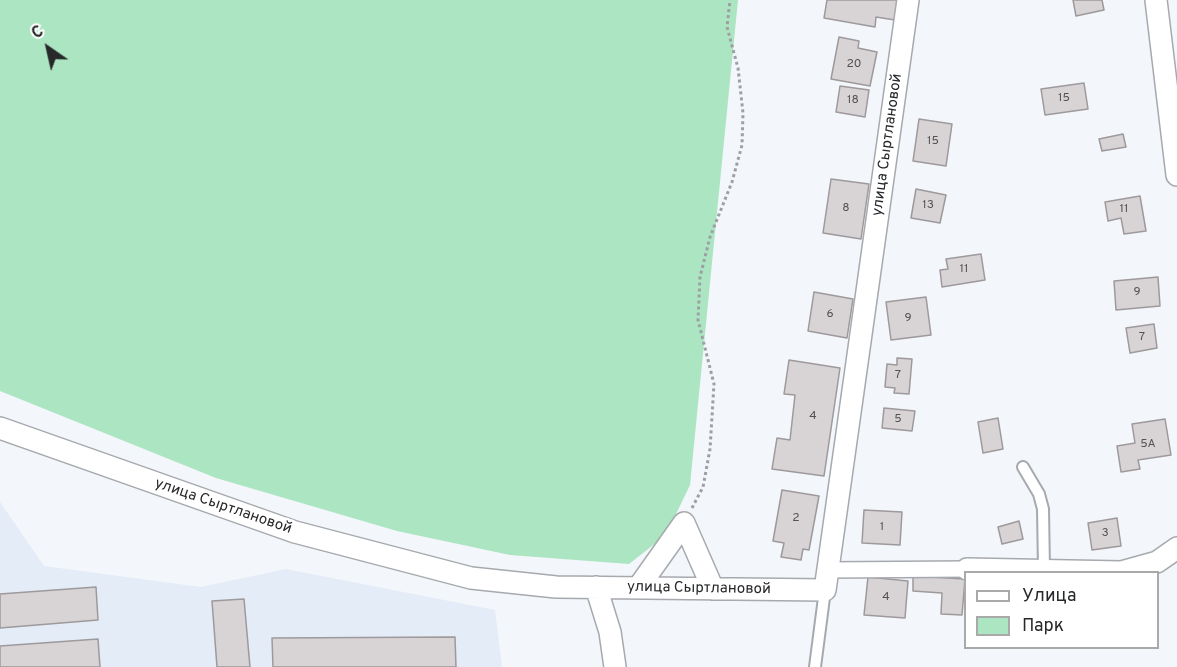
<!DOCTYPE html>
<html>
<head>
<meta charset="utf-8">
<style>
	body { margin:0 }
	#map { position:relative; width:1177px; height:667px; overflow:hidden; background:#f3f6fb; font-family:Overpass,sans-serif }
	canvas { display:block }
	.legend { position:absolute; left:964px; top:571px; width:195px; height:78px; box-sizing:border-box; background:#fff; border:2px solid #a9a9aa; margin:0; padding:8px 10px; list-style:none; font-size:18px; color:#27282a }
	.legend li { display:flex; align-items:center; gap:12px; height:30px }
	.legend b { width:30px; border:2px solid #a9a9aa }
	.north { position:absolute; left:18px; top:18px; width:60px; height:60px; -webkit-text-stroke:4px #fff; paint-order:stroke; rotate:326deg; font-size:16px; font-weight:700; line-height:24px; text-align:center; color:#27282a }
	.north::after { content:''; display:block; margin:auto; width:21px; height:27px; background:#27282a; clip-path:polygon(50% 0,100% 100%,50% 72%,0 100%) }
</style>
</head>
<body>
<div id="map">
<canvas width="1177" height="667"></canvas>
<ul class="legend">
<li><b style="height:8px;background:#fff"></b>Улица</li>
<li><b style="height:16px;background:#ace5c1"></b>Парк</li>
</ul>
<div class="north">С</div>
</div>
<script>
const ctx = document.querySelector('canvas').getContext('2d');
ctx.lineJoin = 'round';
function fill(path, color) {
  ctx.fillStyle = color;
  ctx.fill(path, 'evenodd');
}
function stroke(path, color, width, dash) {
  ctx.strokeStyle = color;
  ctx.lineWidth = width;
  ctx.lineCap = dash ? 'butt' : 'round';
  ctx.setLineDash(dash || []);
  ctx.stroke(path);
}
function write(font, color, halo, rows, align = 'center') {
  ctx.font = font + ' Overpass,sans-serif';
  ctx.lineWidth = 5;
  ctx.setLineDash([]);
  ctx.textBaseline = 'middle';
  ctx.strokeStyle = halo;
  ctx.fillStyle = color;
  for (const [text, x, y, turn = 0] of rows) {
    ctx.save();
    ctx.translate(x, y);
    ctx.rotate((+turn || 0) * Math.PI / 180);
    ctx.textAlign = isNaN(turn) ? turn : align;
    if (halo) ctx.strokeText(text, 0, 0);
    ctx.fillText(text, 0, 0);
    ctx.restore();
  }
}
const built = new Path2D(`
	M0,502L44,566L201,587L286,569L495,610L502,667H0Z`);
const green = new Path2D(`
	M0,0H738L690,485L666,535L629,564L510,555L397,531L216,478L0,391Z`);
const building = new Path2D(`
	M827,0H898L895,20L876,17L875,27L824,18Z
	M1073,0H1102L1104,10L1076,16Z
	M839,37L859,41L858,48L877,52L870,86L831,79Z
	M1084,83L1088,109L1045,115L1041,89Z
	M840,86L869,90L865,117L836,112Z
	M919,119L952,124L946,166L913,161Z
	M1123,134L1126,147L1102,151L1099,139Z
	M831,179L869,184L861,239L823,233Z
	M916,189L946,195L940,223L911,218Z
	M1140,196L1146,231L1124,234L1121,218L1108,221L1105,202Z
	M981,254L985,280L942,287L940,270L948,269L946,259Z
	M1158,277L1160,306L1116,310L1114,281Z
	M814,292L853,299L847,338L808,331Z
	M926,297L931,335L891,340L886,302Z
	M1154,324L1157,348L1130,353L1126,328Z
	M897,358L912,359L909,394L894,393L895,388L885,387L887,364L897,365Z
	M789,360L840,368L824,476L772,469L777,438L790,440L795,395L784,394Z
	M884,408L915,411L912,431L882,428Z
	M998,418L1003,449L983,453L978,422Z
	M1165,419L1171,455L1138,460L1140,469L1121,472L1117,446L1135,443L1132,424Z
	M782,490L819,496L809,550L803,549L801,560L781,557L784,543L773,541Z
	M864,510L902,512L900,545L862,543Z
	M1117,518L1121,546L1092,550L1088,523Z
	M1019,521L1023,539L1002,544L998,527Z
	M913,576L965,579L962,615L941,614L942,593L913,591Z
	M868,577L908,581L905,618L864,615Z
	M96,587L98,620L0,628V594Z
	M244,599L250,667H217L212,601Z
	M455,637L456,667H273L272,638Z
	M98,639L100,667H0V646Z`);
const path = new Path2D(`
	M692,508L703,487L710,449L714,384L698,320L700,277L710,237L732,182L742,145L743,113L738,68L727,27L730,0`);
const service = new Path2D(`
	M1023,467L1039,494L1043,509L1044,570
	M815,667L825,590`);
const pedestrian = new Path2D(`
	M829,570L967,569`);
const minor = new Path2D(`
	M1156,0L1177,175
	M0,428L295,532L471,578L556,587L825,590L908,0
	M967,569L1121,572L1157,562L1177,548
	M596,587L610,632L615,667
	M638,588L684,523L713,589`);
const numberNames = [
	["20",854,65],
	["15",1064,99],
	["18",853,101],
	["15",933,142],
	["13",928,206],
	["8",846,209],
	["11",1124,210],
	["11",964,270],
	["9",1137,293],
	["6",830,315],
	["9",908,319],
	["7",1142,338],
	["7",898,376],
	["4",813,417],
	["5",898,420],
	["5А",1148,445],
	["2",796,519],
	["1",882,528],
	["3",1105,534],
	["4",886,598]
];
const streetNames = [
	["улица Сыртлановой",888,145,-82],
	["улица Сыртлановой",223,507,19],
	["улица Сыртлановой",699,589,1]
];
fill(built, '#e4ecf7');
fill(green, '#ace5c1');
fill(building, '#d8d3d4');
stroke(building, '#9e999b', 1.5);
stroke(service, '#a6a9ad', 14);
stroke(pedestrian, '#a6a9ad', 18);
stroke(minor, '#a6a9ad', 24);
stroke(path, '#9d9fa3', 3, [3, 3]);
stroke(service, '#fff', 10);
stroke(pedestrian, '#fff', 15);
stroke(minor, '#fff', 21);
write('12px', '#535354', null, numberNames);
write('15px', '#27282a', '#fff', streetNames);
</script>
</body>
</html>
